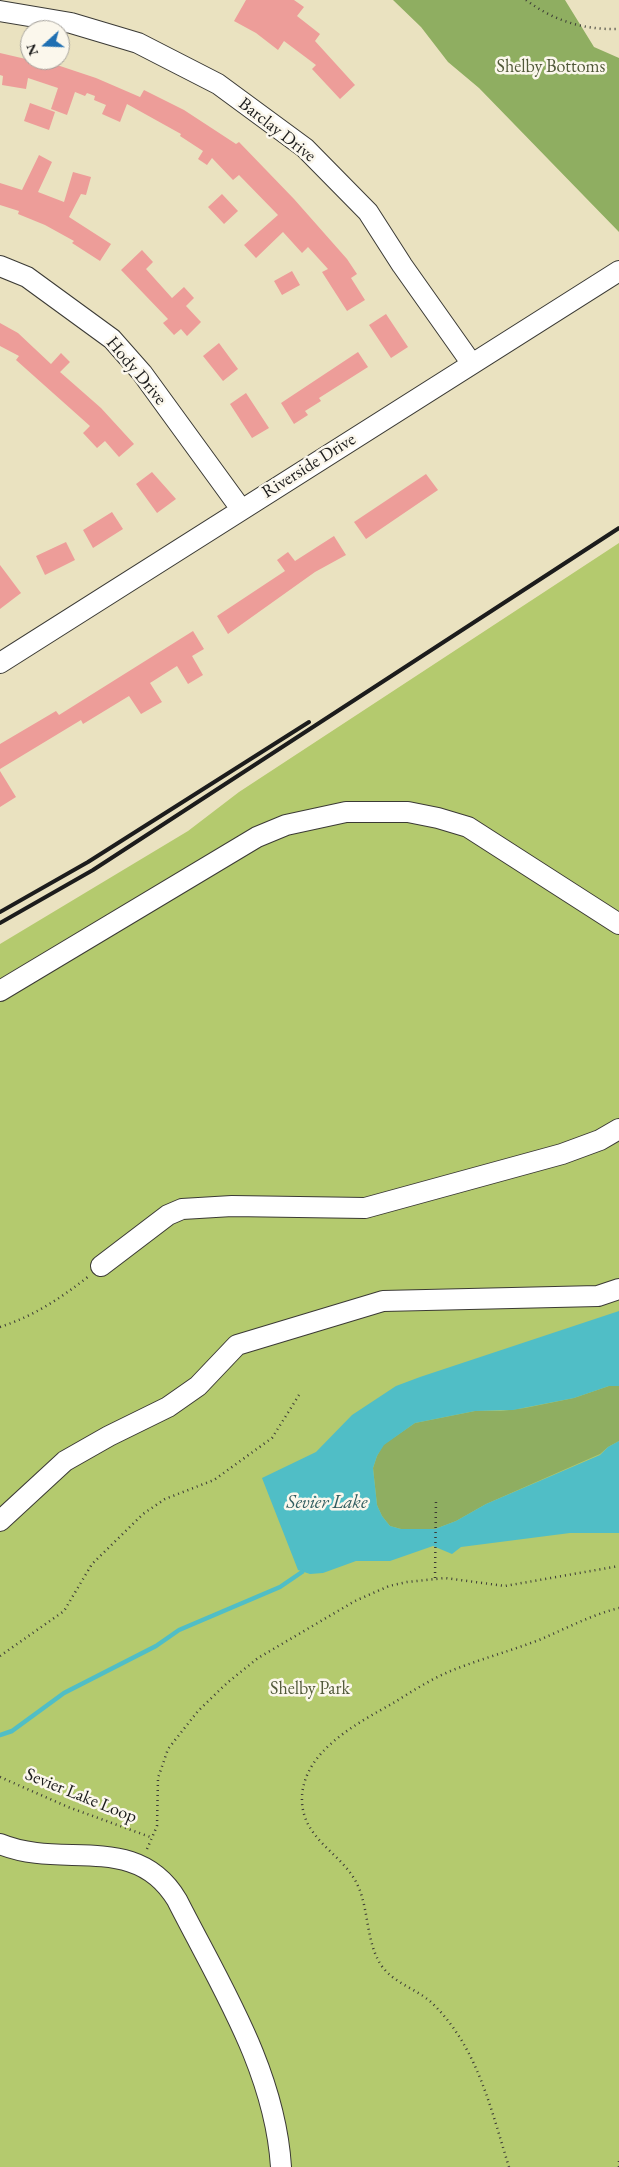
<!DOCTYPE html>
<html>
<head>
<meta charset="utf-8">
<style>
	body { margin:0 }
	#map { position:relative; width:619px; height:2167px; overflow:hidden; background:#eae2c0; font-family:"EB Garamond",serif }
	canvas { display:block }
	.north { position:absolute; left:20px; top:20px; width:50px; height:50px; box-sizing:border-box; background:#fbf7ec; border:1px solid #a29f99; border-radius:50%; rotate:250deg; font-size:14px; font-weight:700; line-height:20px; text-align:center; color:#1c1c1c }
	.north::after { content:''; display:block; margin:auto; width:18px; height:22px; background:#1f6fb2; clip-path:polygon(50% 0,100% 100%,50% 72%,0 100%) }
</style>
</head>
<body>
<div id="map">
<canvas width="619" height="2167"></canvas>
<div class="north">N</div>
</div>
<script>
const ctx = document.querySelector('canvas').getContext('2d');
ctx.lineJoin = 'round';
function fill(path, color) {
  ctx.fillStyle = color;
  ctx.fill(path, 'evenodd');
}
function stroke(path, color, width, dash) {
  ctx.strokeStyle = color;
  ctx.lineWidth = width;
  ctx.lineCap = dash ? 'butt' : 'round';
  ctx.setLineDash(dash || []);
  ctx.stroke(path);
}
function write(font, color, halo, rows, align = 'center') {
  ctx.font = font + ' "EB Garamond",serif';
  ctx.lineWidth = 5;
  ctx.setLineDash([]);
  ctx.textBaseline = 'middle';
  ctx.strokeStyle = halo;
  ctx.fillStyle = color;
  for (const [text, x, y, turn = 0] of rows) {
    ctx.save();
    ctx.translate(x, y);
    ctx.rotate((+turn || 0) * Math.PI / 180);
    ctx.textAlign = isNaN(turn) ? turn : align;
    if (halo) ctx.strokeText(text, 0, 0);
    ctx.fillText(text, 0, 0);
    ctx.restore();
  }
}
const green = new Path2D(`
	M619,543V2167H0V944L188,831L239,792Z`);
const forest = new Path2D(`
	M393,0H565L594,47L619,58V232L479,88L448,62L421,27Z
	M609,1386H619V1441L608,1447L600,1454L486,1504L456,1521L435,1529H401L390,1526L382,1516L377,1505L373,1468L377,1456L383,1445L415,1423L475,1411H501L525,1408L574,1398Z`);
const water = new Path2D(`
	M619,1311V1386H609L574,1398L513,1410L475,1411L415,1423L384,1445L377,1456L373,1468L377,1505L382,1516L390,1526L401,1529H435L456,1521L486,1504L600,1455L608,1447L619,1441V1533H570L461,1547L452,1554L433,1546L390,1561H356L323,1573L310,1574L298,1570L262,1478L316,1452L352,1415L396,1386L420,1377Z`);
const stream = new Path2D(`
	M0,1735L12,1731L64,1693L156,1646L179,1630L280,1587L302,1572`);
const building = new Path2D(`
	M246,0H294L304,7L297,16L320,34L315,41L355,85L340,99L312,69L316,65L284,41L278,50L256,33L234,21Z
	M0,53L30,60H42L96,78L140,97L144,90L184,110L236,144L239,142L294,199L347,259L357,274L351,278L365,300L347,311L322,272L328,269L308,247L302,253L283,232L256,258L244,245L278,215L239,175L233,180L212,158L207,165L198,159L203,151L180,136L181,134L127,104L120,122L102,114L106,105L94,100L95,96L87,93L85,96L75,92L67,115L51,109L58,88L28,78L26,89L2,85L3,76L0,75Z
	M30,103L55,112L49,130L24,121Z
	M39,155L52,162L38,192L64,202L73,172L91,177L86,195L81,194L69,217L111,244L100,261L72,243L74,241L45,225L18,214L19,211L0,205V183L22,190Z
	M222,194L238,211L224,224L208,207Z
	M142,250L153,262L146,269L172,298L184,287L194,298L186,306L201,322L187,336L181,329L174,335L163,323L168,319L121,270Z
	M292,271L300,285L282,295L274,281Z
	M386,314L408,347L391,358L369,325Z
	M0,323L18,333L51,364L61,353L70,362L60,372L101,408L134,444L119,457L105,441L97,448L83,433L90,426L16,360L19,356L0,346Z
	M219,343L238,369L223,381L203,356Z
	M358,352L368,367L319,398L321,401L305,411L308,415L294,424L281,403Z
	M246,393L269,428L252,438L230,404Z
	M152,472L176,499L157,513L136,484Z
	M426,474L438,490L366,539L354,522Z
	M112,512L123,529L93,548L83,530Z
	M334,536L346,555L315,572L228,634L217,616L285,571L277,560L288,552L295,561Z
	M66,542L75,560L45,575L36,556Z
	M0,565L21,593L0,609Z
	M193,631L204,649L192,656L203,675L188,684L177,666L150,683L162,702L141,714L129,696L83,724L81,720L0,769V744L56,711L59,715Z
	M0,771L16,797L0,807Z`);
const path = new Path2D(`
	M526,0C554,21 584,30 619,29
	M0,1327C34,1316 61,1298 89,1276
	M435,1578L436,1499
	M0,1656L64,1611L92,1564L143,1514L165,1499L214,1480L272,1438L299,1395
	M0,1777L68,1807L153,1838
	M147,1849L157,1826L158,1778L168,1749L198,1711L227,1683L258,1658L355,1601L389,1586L407,1582L445,1578L505,1586L619,1566
	M509,2167C491,2110 478,2048 433,2004C418,1989 394,1984 381,1965C366,1942 369,1910 358,1886C344,1854 304,1841 302,1802C300,1752 358,1723 395,1702C414,1690 433,1678 453,1670C481,1659 510,1651 539,1640C565,1629 591,1615 619,1608
	M619,2167V2161`);
const minor = new Path2D(`
	M0,11L71,23L138,43L218,84L305,148L368,212L402,265L472,364
	M0,266L27,277L112,339L142,373L241,509
	M0,663L619,271
	M0,991L257,837L286,825L346,812H408L438,818L468,827L619,924
	M101,1266L168,1215L182,1209L232,1206L365,1208L562,1154L600,1140L619,1129
	M0,1521L65,1461L109,1436L168,1407L198,1386L237,1345L383,1301L598,1296L619,1289
	M0,1844C62,1870 136,1831 177,1900C220,1985 275,2070 281,2167`);
const rail = new Path2D(`
	M0,912L88,862L309,722
	M0,923L93,870L619,528`);
const parkNames = [
	["Shelby Bottoms",551,67],
	["Shelby Park",310,1689]
];
const streetNames = [
	["Barclay Drive",277,130,38],
	["Hody Drive",136,371,50],
	["Riverside Drive",309,466,-32],
	["Sevier Lake Loop",81,1796,22]
];
const waterNames = [
	["Sevier Lake",327,1503]
];
fill(green, '#b4ca6e');
fill(forest, '#8fae61');
fill(water, '#50bec6');
stroke(stream, '#50bec6', 4.5);
fill(building, '#ed9d99');
stroke(minor, '#3b3a35', 22);
stroke(path, '#3b3a35', 2.5, [1, 4]);
stroke(minor, '#fff', 20);
stroke(rail, '#1c1c1c', 4);
write('18px', '#515939', '#fbf7ec', parkNames);
write('18px', '#1c1c1c', '#fbf7ec', streetNames);
write('italic 19px', '#315d60', '#fbf7ec', waterNames);
</script>
</body>
</html>
